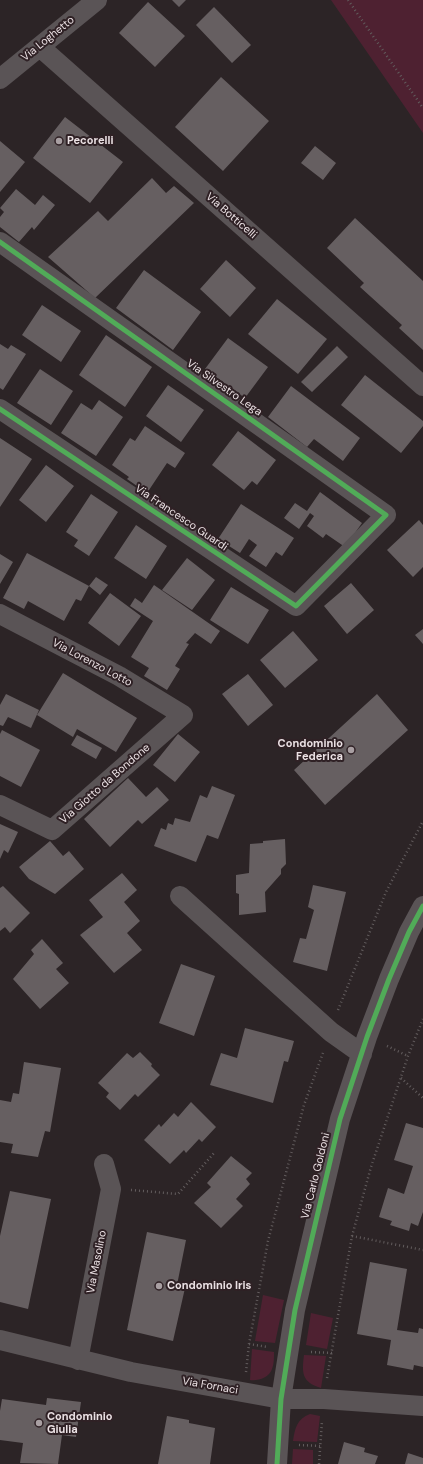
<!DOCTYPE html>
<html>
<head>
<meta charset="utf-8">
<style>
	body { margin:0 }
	canvas { display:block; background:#2c2426 }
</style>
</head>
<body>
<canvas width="423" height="1464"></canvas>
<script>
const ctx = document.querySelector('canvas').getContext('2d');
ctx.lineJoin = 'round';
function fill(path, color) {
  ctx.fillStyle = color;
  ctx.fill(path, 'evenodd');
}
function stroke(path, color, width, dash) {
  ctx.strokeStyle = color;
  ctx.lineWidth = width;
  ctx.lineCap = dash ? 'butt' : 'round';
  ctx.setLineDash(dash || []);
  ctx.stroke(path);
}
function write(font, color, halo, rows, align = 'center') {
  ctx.font = font + ' "DM Sans",sans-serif';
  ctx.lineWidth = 4;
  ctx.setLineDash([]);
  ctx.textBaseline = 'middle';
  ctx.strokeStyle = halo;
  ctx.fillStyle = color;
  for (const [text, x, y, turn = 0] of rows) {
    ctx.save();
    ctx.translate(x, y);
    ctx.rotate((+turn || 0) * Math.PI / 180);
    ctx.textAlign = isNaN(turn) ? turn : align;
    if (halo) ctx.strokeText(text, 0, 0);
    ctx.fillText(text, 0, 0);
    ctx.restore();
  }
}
const green = new Path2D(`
	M331,0H423V133Z
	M263,1295L284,1300L275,1343L255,1341Z
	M311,1313L333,1318L327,1349L306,1345Z
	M252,1349L274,1352C274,1357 274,1364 272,1369C269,1378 258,1381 250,1380Z
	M304,1355L326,1356L321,1388C301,1382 302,1372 304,1355Z
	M310,1414L320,1416L317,1442L293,1441C295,1428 297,1419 310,1414Z
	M293,1449L313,1450V1464H292Z`);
const building = new Path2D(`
	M172,0H186L179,7Z
	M148,2L185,36L155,67L119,33Z
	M214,7L251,45L232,63L196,25Z
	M221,77L269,121L223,171L175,127Z
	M65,117L123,162L90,203L33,158Z
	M0,141L25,162L0,192Z
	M315,146L336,163L323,180L301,163Z
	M152,178L166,193L174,186L194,203L95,298L48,257L98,211L108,221Z
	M16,189L35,205L43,195L55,205L34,230L32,227L19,242L0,227V217L4,212L0,208Z
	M355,218L423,281V350L399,328L402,325L360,287L364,283L327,248Z
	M226,260L256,288L230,317L200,289Z
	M144,270L201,312L173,350L116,308Z
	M277,299L327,339L298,374L248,334Z
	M42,305L81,331L61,362L22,335Z
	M106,335L152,367L125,407L79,375Z
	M228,338L268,367L245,398L205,369Z
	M0,344L8,349L11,345L26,354L3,390L0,388Z
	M337,346L348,357L312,392L301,382Z
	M40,369L73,391L51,425L17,403Z
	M365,375L423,421V426L401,453L341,405Z
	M168,385L204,410L181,442L146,416Z
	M291,386L360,438L343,461L314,439L307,447L268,417Z
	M99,400L123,417L96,456L61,433L81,403L92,410Z
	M145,426L185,453L175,468L167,463L147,493L127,479L129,477L112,465L130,438L135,441Z
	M238,431L276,460L257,485L252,481L244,490L212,465Z
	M0,438L32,459L0,507Z
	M46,465L74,486L46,522L19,500Z
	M320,492L362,523L345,547L326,534L323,538L307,526L314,516L310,513L299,529L284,518L295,503L307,511Z
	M91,494L118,512L89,556L74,546L78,540L66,532Z
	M241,504L294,538L282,556L276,552L266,567L249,556L257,545L249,539L240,553L218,539Z
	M419,520L423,525V567L413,577L387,550Z
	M136,525L167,546L146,579L114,558Z
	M27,553L89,586L81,601L76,599L64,621L28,601L24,609L3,598Z
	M0,554L13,562L0,584Z
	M187,558L215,580L192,610L162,590Z
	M96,577L108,585L100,595L89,586Z
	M351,583L374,610L347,634L324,606Z
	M154,585L220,631L211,644L195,633L186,643L189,644L175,666L180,669L167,690L144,676L149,668L131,657L153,621L130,606L135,598L142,603Z
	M231,587L269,610L248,644L210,620Z
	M110,593L141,616L119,646L88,623Z
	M423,629V644L415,635Z
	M293,631L318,660L285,688L260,660Z
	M63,673L137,718L116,752L77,729L73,737L37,715Z
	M248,674L273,705L248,726L222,694Z
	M6,694L39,710L31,728L8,717L3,726L0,725V705Z
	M377,694L408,730L325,805L294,770Z
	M2,730L40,750L21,787L0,776V734Z
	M178,734L200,752L175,782L153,765Z
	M77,735L102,748L96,759L71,745Z
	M128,778L146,797L157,787L169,800L142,824L138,820L110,847L84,819Z
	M212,786L235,795L218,839L207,835L196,862L154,846L161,828L166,830L168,823L173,825L175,818L190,822L200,795L207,798Z
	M0,824L18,832L8,853L4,850L0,859Z
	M285,839L286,864L281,869V874L265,892L266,912L239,915V894L236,893V875L249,873L250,844L263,843V841Z
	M50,841L63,856L69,851L84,869L55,894L29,879L19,867Z
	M122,873L137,890L124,902L140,921L127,933L142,950L114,973L80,935L103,917L89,900Z
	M313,885L346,892L327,971L293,962L300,938L306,939L314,910L308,907Z
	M3,886L30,913L10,933L5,927L0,931V888Z
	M42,939L63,963L56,969L69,983L40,1009L13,979L34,954L31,950Z
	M181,964L215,976L194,1036L159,1023Z
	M245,1028L294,1041L288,1062L284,1061L273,1103L210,1085L221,1053L237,1058Z
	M140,1052L152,1064L151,1066L160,1075L138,1097L135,1094L120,1110L106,1097L109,1093L98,1083L127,1053L133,1058Z
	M24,1062L61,1068L50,1132L45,1131L38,1157L11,1153L13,1144L0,1142V1100L11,1102L13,1093L19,1094Z
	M191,1102L216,1127L202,1142L199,1139L186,1153L184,1150L170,1164L144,1140L159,1124L161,1127L174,1113L178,1117Z
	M406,1123L423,1128V1212L418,1226L411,1223L409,1231L390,1225L392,1221L379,1217L388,1188L404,1194L413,1166L394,1160Z
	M231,1156L252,1173L246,1179L250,1184L236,1199L243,1206L221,1228L194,1203L211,1187L207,1183Z
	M10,1191L51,1199L28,1309L0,1302V1236Z
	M147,1232L186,1240L177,1285L185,1288L173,1341L127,1330Z
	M370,1262L407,1269L397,1330L418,1333L419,1328L423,1329V1367L414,1365L413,1370L387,1365L391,1340L357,1334Z
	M47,1398L81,1402L76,1437L62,1435L58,1464L20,1463L23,1443L0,1440V1411L2,1399L46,1405Z
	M167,1416L189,1420V1423L215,1428L210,1464H158Z
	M344,1442L365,1448L364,1452L378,1456L375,1464H338Z
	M408,1453L423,1458V1464H405Z`);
const path = new Path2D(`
	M348,0L423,108
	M338,1010L386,892L423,821
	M387,1046L408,1056
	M401,1078L423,1098
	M131,1190L178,1194L214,1153
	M352,1236L423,1250
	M249,1344L268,1347
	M311,1352L332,1353
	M246,1372L249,1344L268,1241L304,1105L323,1053
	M327,1378L352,1236L371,1167L408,1056L423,1019
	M299,1445L321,1446
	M319,1464L322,1421`);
const minor = new Path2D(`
	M40,47L423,386
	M0,79L97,0
	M0,242L386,515L296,606L0,409
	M0,614L119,676L183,715L52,830L0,805
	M180,896L331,1032L362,1054
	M0,1340L131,1372L281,1399H324L423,1406
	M78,1360L111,1189L104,1164
	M277,1464L281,1399L295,1310L340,1119L367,1037L389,979L409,932L423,906`);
const cycleway = new Path2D(`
	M0,242L386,515L296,606L0,409
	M277,1464L281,1399L295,1310L340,1119L367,1037L389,979L409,932L423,906`);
const markers = [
	[59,141,4,"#a89fa2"],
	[351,750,4,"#a89fa2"],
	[159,1286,4,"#a89fa2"],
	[39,1423,4,"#a89fa2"]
];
const streetNames = [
	["Via Loghetto",48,39,-39],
	["Via Botticelli",231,216,41],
	["Via Silvestro Lega",224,388,35],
	["Via Francesco Guardi",181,518,34],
	["Via Lorenzo Lotto",92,663,28],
	["Via Giotto da Bondone",105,784,-41],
	["Via Carlo Goldoni",316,1176,-76],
	["Via Masolino",97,1262,-79],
	["Via Fornaci",210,1386,10]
];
const poiNames = [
	["Pecorelli",67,141],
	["Condominio",343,744,"right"],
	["Federica",343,757,"right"],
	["Condominio Iris",167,1286],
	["Condominio",47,1417],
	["Giulia",47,1430]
];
fill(green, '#4e2131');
fill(building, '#665f61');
stroke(path, '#625c5d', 2.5, [1, 3]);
stroke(minor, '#5a5456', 20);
stroke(cycleway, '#51ab58', 5);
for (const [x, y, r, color] of markers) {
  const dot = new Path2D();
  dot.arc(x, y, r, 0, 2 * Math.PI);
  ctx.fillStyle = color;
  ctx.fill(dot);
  stroke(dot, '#2f2125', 1.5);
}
write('11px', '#ebe1e4', '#2f2125', streetNames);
write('bold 11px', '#ebe1e4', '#2f2125', poiNames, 'left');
</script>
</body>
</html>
